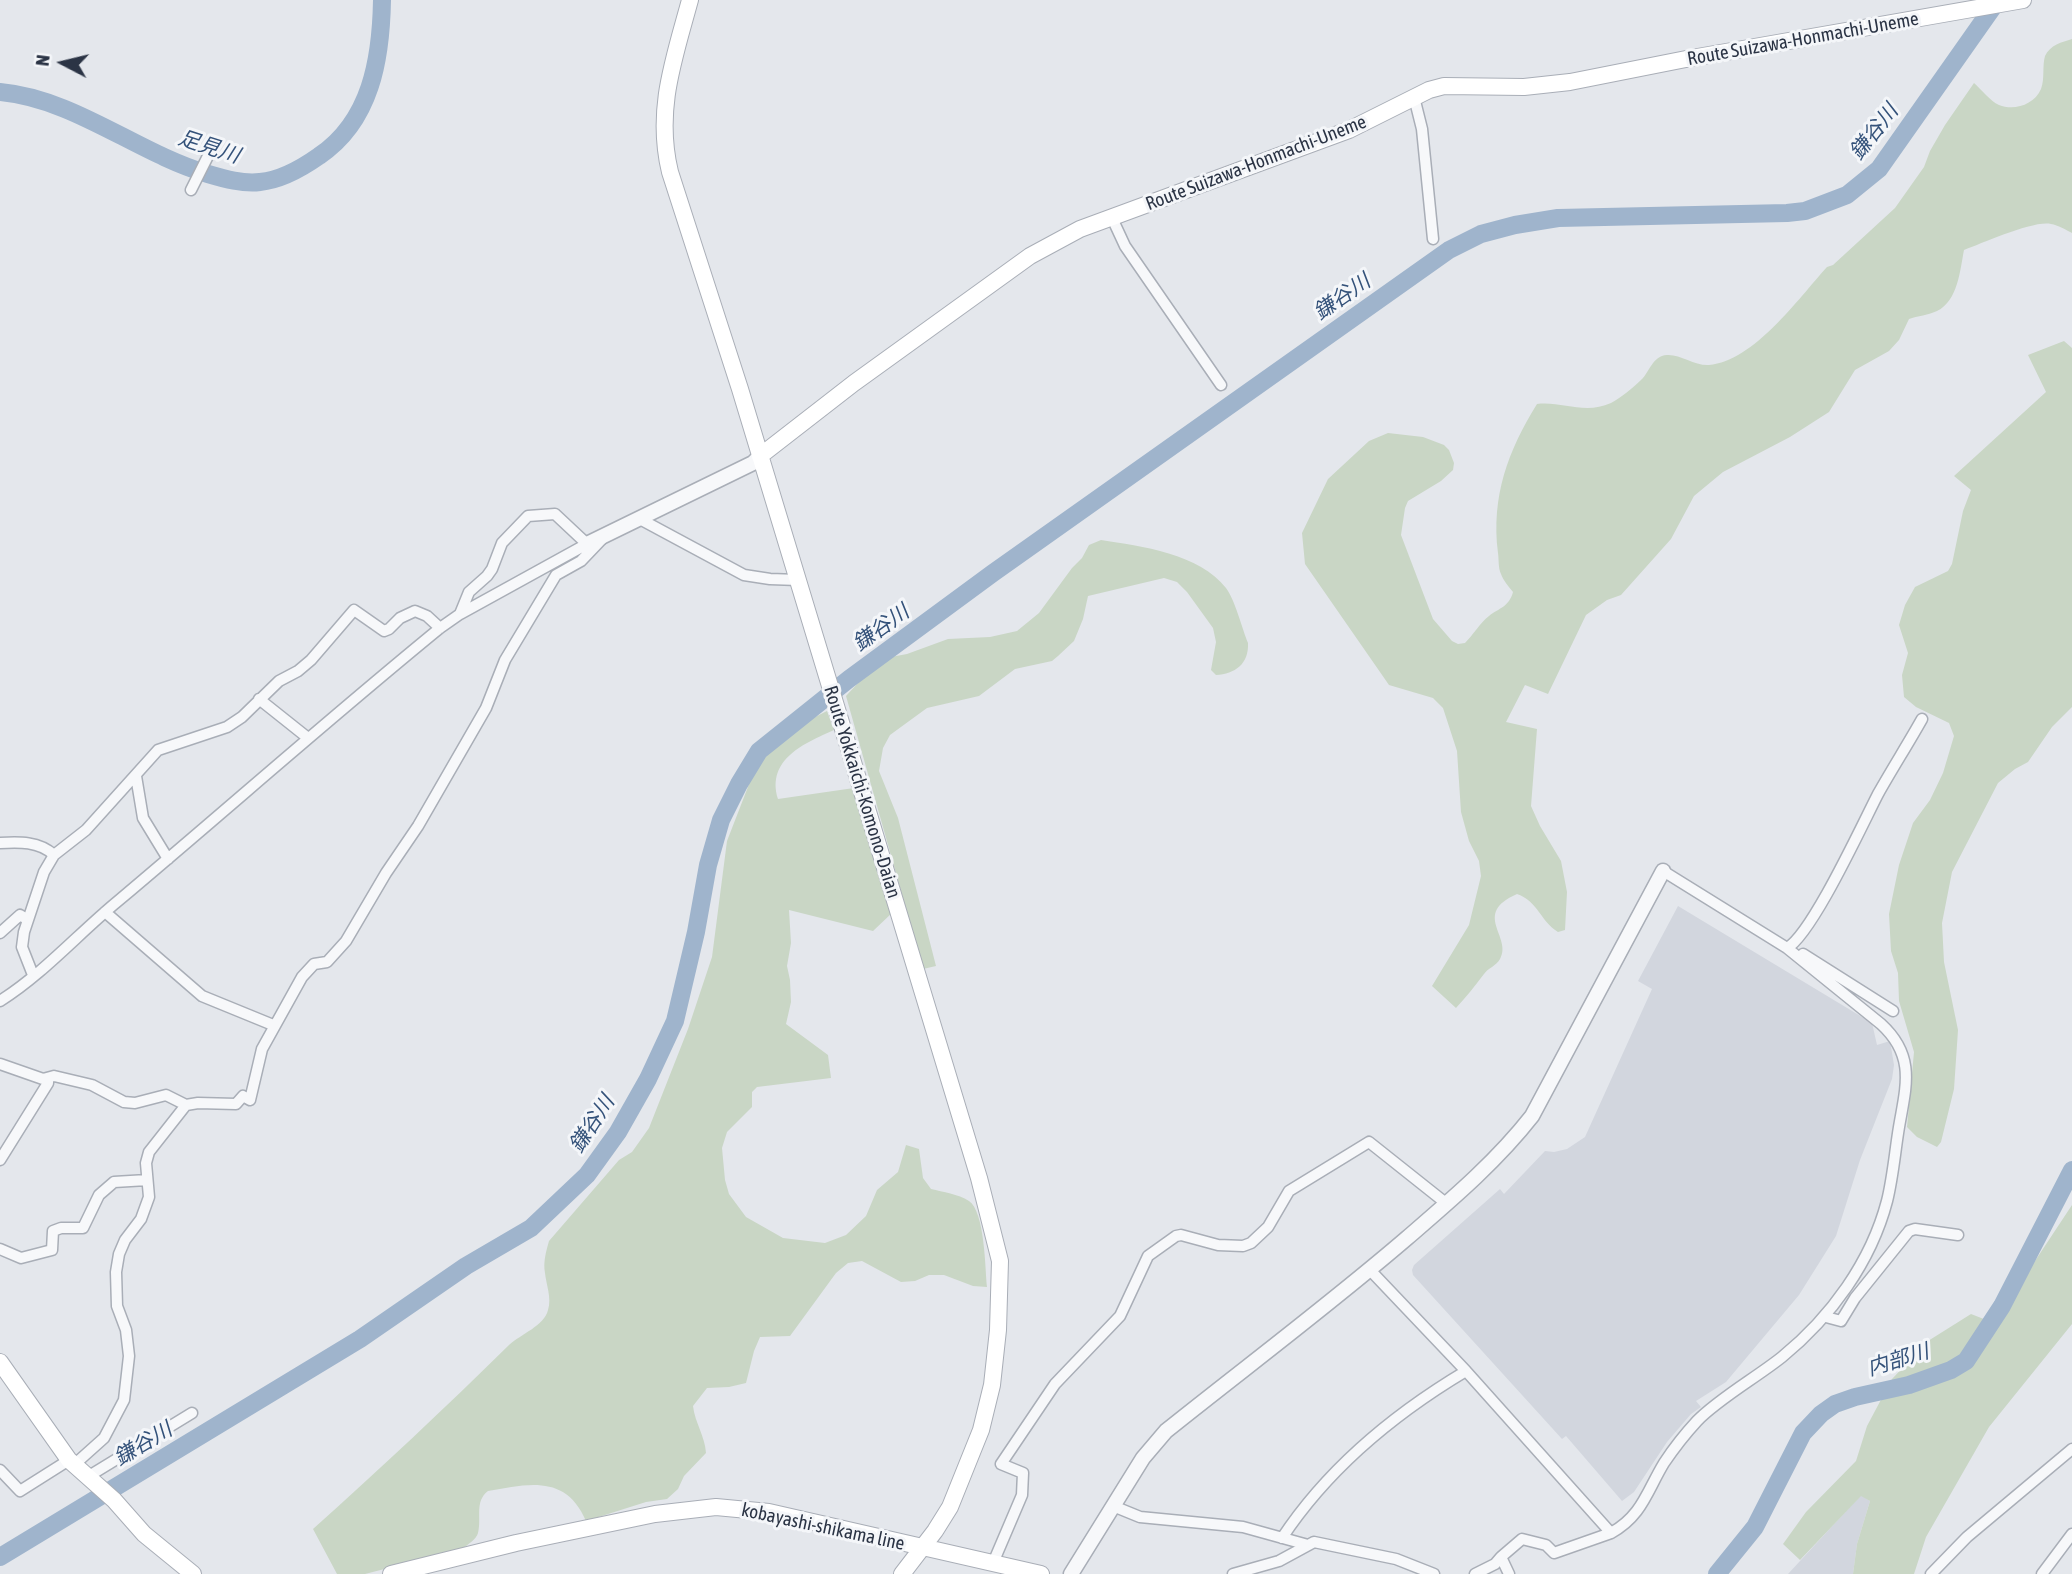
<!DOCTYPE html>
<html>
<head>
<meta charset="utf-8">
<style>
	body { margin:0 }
	#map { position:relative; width:2072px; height:1574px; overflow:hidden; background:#e4e7ec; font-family:"Asap Condensed",sans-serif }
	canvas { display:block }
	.north { position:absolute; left:28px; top:28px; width:70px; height:70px; -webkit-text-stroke:5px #f4f6f9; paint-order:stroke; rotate:277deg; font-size:19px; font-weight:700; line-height:28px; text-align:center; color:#2b3445 }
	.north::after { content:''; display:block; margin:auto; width:24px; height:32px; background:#2b3445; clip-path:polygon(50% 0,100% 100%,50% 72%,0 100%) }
</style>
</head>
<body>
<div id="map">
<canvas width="2072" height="1574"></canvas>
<div class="north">N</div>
</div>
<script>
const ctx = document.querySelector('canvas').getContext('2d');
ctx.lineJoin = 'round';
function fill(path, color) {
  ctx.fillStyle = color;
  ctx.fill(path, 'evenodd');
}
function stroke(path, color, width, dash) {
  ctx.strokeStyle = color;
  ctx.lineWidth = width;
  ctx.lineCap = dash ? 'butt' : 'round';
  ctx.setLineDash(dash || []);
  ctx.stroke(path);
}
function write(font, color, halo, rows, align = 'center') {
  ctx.font = font + ' "Asap Condensed","Noto Sans JP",sans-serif';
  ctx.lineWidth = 6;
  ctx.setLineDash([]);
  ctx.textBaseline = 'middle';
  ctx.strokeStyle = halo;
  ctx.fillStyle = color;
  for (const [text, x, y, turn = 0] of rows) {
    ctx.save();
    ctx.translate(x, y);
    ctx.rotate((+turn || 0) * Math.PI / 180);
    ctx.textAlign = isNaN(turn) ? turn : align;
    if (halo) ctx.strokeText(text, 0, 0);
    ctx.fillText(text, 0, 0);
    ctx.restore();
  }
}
const built = new Path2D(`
	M1678,906L1872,1023L1877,1045L1890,1041L1894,1065L1892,1079L1860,1160L1836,1236L1799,1295L1726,1382L1696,1401L1701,1407L1691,1414L1667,1442L1634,1492L1622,1501L1566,1436L1562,1439L1413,1275L1412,1270L1414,1265L1500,1189L1504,1194L1545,1151L1554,1152L1567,1149L1585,1137L1652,989L1638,981Z
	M1861,1495L1870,1501L1857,1544L1853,1574H1788Z`);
const green = new Path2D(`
	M2072,39V233C2066,230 2058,225 2051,224C2034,220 1983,243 1964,250C1960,270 1958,301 1937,311C1929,315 1917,316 1909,319L1899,340L1889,351L1855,370L1829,412L1790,437L1723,472L1694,496L1671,539L1621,595L1607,600L1586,615L1548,694L1525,685L1506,722L1537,729L1531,806L1540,826L1561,861L1567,892L1565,930L1558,932C1540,921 1539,902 1517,894C1471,914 1513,937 1500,959C1496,966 1488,968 1484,974C1475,986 1466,997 1456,1008L1432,986L1469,925L1481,876L1479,861L1469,841L1461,812L1457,751L1443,708L1433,698L1389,685L1305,564L1302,533L1328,479L1369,441L1388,433L1423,437L1444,445L1449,450L1454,463L1453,470L1441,481L1408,501L1405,508L1401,535L1433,619L1452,641L1458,644L1465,643C1473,635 1480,623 1489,616C1499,608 1509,607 1513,592C1509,587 1503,580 1501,574C1498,568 1499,559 1498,553C1491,496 1508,451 1537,404C1562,401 1585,415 1611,403C1620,398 1633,388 1641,380C1650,372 1652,356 1667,355C1680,354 1695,366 1709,365C1754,361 1798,299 1827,267L1833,265L1895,208L1924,167L1930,151L1945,125L1974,83C1981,89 1990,101 1999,105C2014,111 2034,105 2041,89C2045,79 2042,66 2045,56C2050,45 2062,42 2072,39Z
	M2064,341L2072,348V707L2052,727L2028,762L2015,769L1998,783L1952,872L1942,923L1944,962L1958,1030L1954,1089L1941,1142L1937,1147L1917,1137L1907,1127L1914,1052L1899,1001L1898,973L1891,951L1889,914L1899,865L1913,823L1930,800L1943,773L1954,736L1949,723L1916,707L1904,697L1902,675L1908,653L1899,625L1905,605L1915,587L1948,571L1952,564L1963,511L1971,490L1954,476L2046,392L2028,355Z
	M1101,540C1141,546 1200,554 1226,588C1235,600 1242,628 1248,643C1249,664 1235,674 1216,675L1211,670L1216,642L1213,628L1187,592L1177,582L1164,578L1088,596L1083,619L1074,641L1058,656L1052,661L1015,669L979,696L927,708L890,735L883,748L879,771L898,818L936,966L923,969L846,696L880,659L907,654L948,639L990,637L1017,631L1039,613L1072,568L1082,558L1089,545Z
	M827,711L834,730C805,743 766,759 778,799L854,788L892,913L873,931L789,910L791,943L787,966L790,980L791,1002L786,1024L828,1055L831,1078L757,1087L752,1092V1107L727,1132L722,1148L725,1180L729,1194L746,1217L783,1238L825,1243L846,1235L866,1216L877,1190L898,1172L906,1145L919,1149L923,1178L931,1189C943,1192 958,1194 969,1201C985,1212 985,1268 987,1287L973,1286L944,1275H929L915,1281L901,1282L862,1261L848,1263L836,1273L790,1336L760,1337L754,1351L746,1383L729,1387L707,1388L693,1406C695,1423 705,1436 706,1453L684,1476L678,1489L667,1499L646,1502L586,1521C566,1474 528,1484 488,1491C474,1502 482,1518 478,1533C476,1540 468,1544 462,1549L365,1574H337L313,1529C380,1469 445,1408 509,1345C521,1334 544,1326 548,1310C552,1298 546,1284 545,1273C543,1262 546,1252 549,1241L619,1160L632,1152L649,1128L688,1029L712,957L727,841L758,761L795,727Z
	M2072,1205V1324L1989,1427L1926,1537L1914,1574H1853L1857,1544L1870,1501L1861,1496L1800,1560L1783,1544L1806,1512L1856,1461L1867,1426L1892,1379L1928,1341L1971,1314L1994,1323Z`);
const river = new Path2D(`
	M0,92C75,99 137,153 208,174C225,179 243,184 260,182C281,180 302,168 319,156C371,121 381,59 382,0
	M0,1557L360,1339L466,1266L531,1228L587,1175L618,1132L648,1079L675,1021L696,932L708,865L721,820L739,784L759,751L849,679L993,573L1449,250L1481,234L1515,225L1558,218L1787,213L1805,211L1847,195L1879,169L1998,0
	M1717,1574L1755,1527L1803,1433L1821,1414L1835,1404L1855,1397L1909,1385L1951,1370L1966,1361L2002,1306L2072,1170`);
const minor = new Path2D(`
	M1414,97L1422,129L1433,239
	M191,190L208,156
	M1112,218L1125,246L1221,385
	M638,518L744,575L770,579L798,580
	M259,699L308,738
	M136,776L143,818L168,859
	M0,843C19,842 39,841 54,855
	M105,912L202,996L273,1025
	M0,933L20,915L28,920
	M1787,948C1812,934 1862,825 1878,794C1892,769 1908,744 1922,719
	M1803,954L1893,1011
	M33,975L22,947L24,932L44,872L54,855L86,830L158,750L227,727L242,717L279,681L298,671L311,660L354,610L384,631L389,629L400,618L415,611L427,616L440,628
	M0,1001C43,974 79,933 118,901C225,811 331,717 440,628L460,614L587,544L555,514L528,516L502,543L492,569L487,576L469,592L460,614
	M0,1064L43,1079L54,1076L92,1085L124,1102L135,1103L166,1095L186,1105
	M0,1160L48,1083V1078
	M0,1249L21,1258L52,1250L53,1231L61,1228H83L99,1195L114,1182L147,1180
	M1370,1270L1466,1371L1611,1533C1642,1516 1647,1491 1664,1463C1674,1448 1685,1434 1697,1421C1718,1399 1757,1377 1782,1357C1831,1317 1871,1262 1887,1201C1893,1177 1895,1151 1899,1127C1906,1086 1916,1056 1881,1024L1787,948L1663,871
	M1826,1317L1841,1321L1855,1298L1909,1231L1915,1229L1958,1235
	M75,1464L104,1438L124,1400L129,1356L126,1330L117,1306L116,1272L119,1254L125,1240L141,1219L149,1197L146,1163L149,1152L186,1105L198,1103L236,1104L243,1096L250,1100L262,1049L302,977L314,964L327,962L346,941L386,873L418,826L486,708L505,660L556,575L581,561L602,539
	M0,1470L20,1491L69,1460
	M89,1476L192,1413
	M1113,1506L1140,1517L1243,1527L1308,1545
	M1282,1538C1329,1467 1394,1414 1466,1371
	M1501,1557L1522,1539L1546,1545L1554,1553L1611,1533
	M993,1563L1022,1495L1023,1473L1001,1464L1055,1384L1120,1316L1148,1256L1176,1236L1181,1235L1218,1245L1243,1246L1251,1243L1268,1227L1289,1191L1369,1142L1447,1204
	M1233,1574L1279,1561L1314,1542L1396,1559L1434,1574
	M1475,1574L1495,1564L1501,1557L1509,1574
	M1931,1574L1967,1537L2072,1449
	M2042,1574L2072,1534`);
const tertiary = new Path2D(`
	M587,544L753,463L760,456
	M1071,1574L1143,1458L1166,1431C1246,1367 1329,1305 1407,1238C1451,1200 1496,1162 1532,1116L1663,871`);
const secondary = new Path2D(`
	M690,0C674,59 655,110 670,172L740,389L979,1178L1000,1261L998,1330L992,1385L981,1430L950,1507L935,1531L902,1574
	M760,456L854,383L1030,256L1080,229L1349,130L1429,90L1444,86L1524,87L1570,82L1686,59L2023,0
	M0,1362L69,1460L114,1500L144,1534L193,1574
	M391,1574L516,1543L655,1514L716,1507L769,1512L1041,1574`);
const streetNames = [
	["Route Suizawa-Honmachi-Uneme",1803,39,-10],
	["Route Suizawa-Honmachi-Uneme",1256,163,-21],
	["Route Yokkaichi-Komono-Daian",862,792,73],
	["kobayashi-shikama line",823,1527,12]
];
const waterNames = [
	["鎌谷川",1874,132,-52],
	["足見川",209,147,18],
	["鎌谷川",1342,297,-35],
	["鎌谷川",881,628,-36],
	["鎌谷川",592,1124,-57],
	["内部川",1898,1360,-17],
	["鎌谷川",143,1444,-31]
];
fill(built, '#d2d6de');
fill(green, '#c9d6c5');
stroke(river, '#9fb4cc', 18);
stroke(minor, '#a9aeb7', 13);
stroke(tertiary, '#a9aeb7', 17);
stroke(secondary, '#a9aeb7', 18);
stroke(minor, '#f7f8fa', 10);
stroke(tertiary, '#f7f8fa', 14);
stroke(secondary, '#fff', 16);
write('19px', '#2b3445', '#f4f6f9', streetNames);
write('italic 21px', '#34527a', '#f4f6f9', waterNames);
</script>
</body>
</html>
